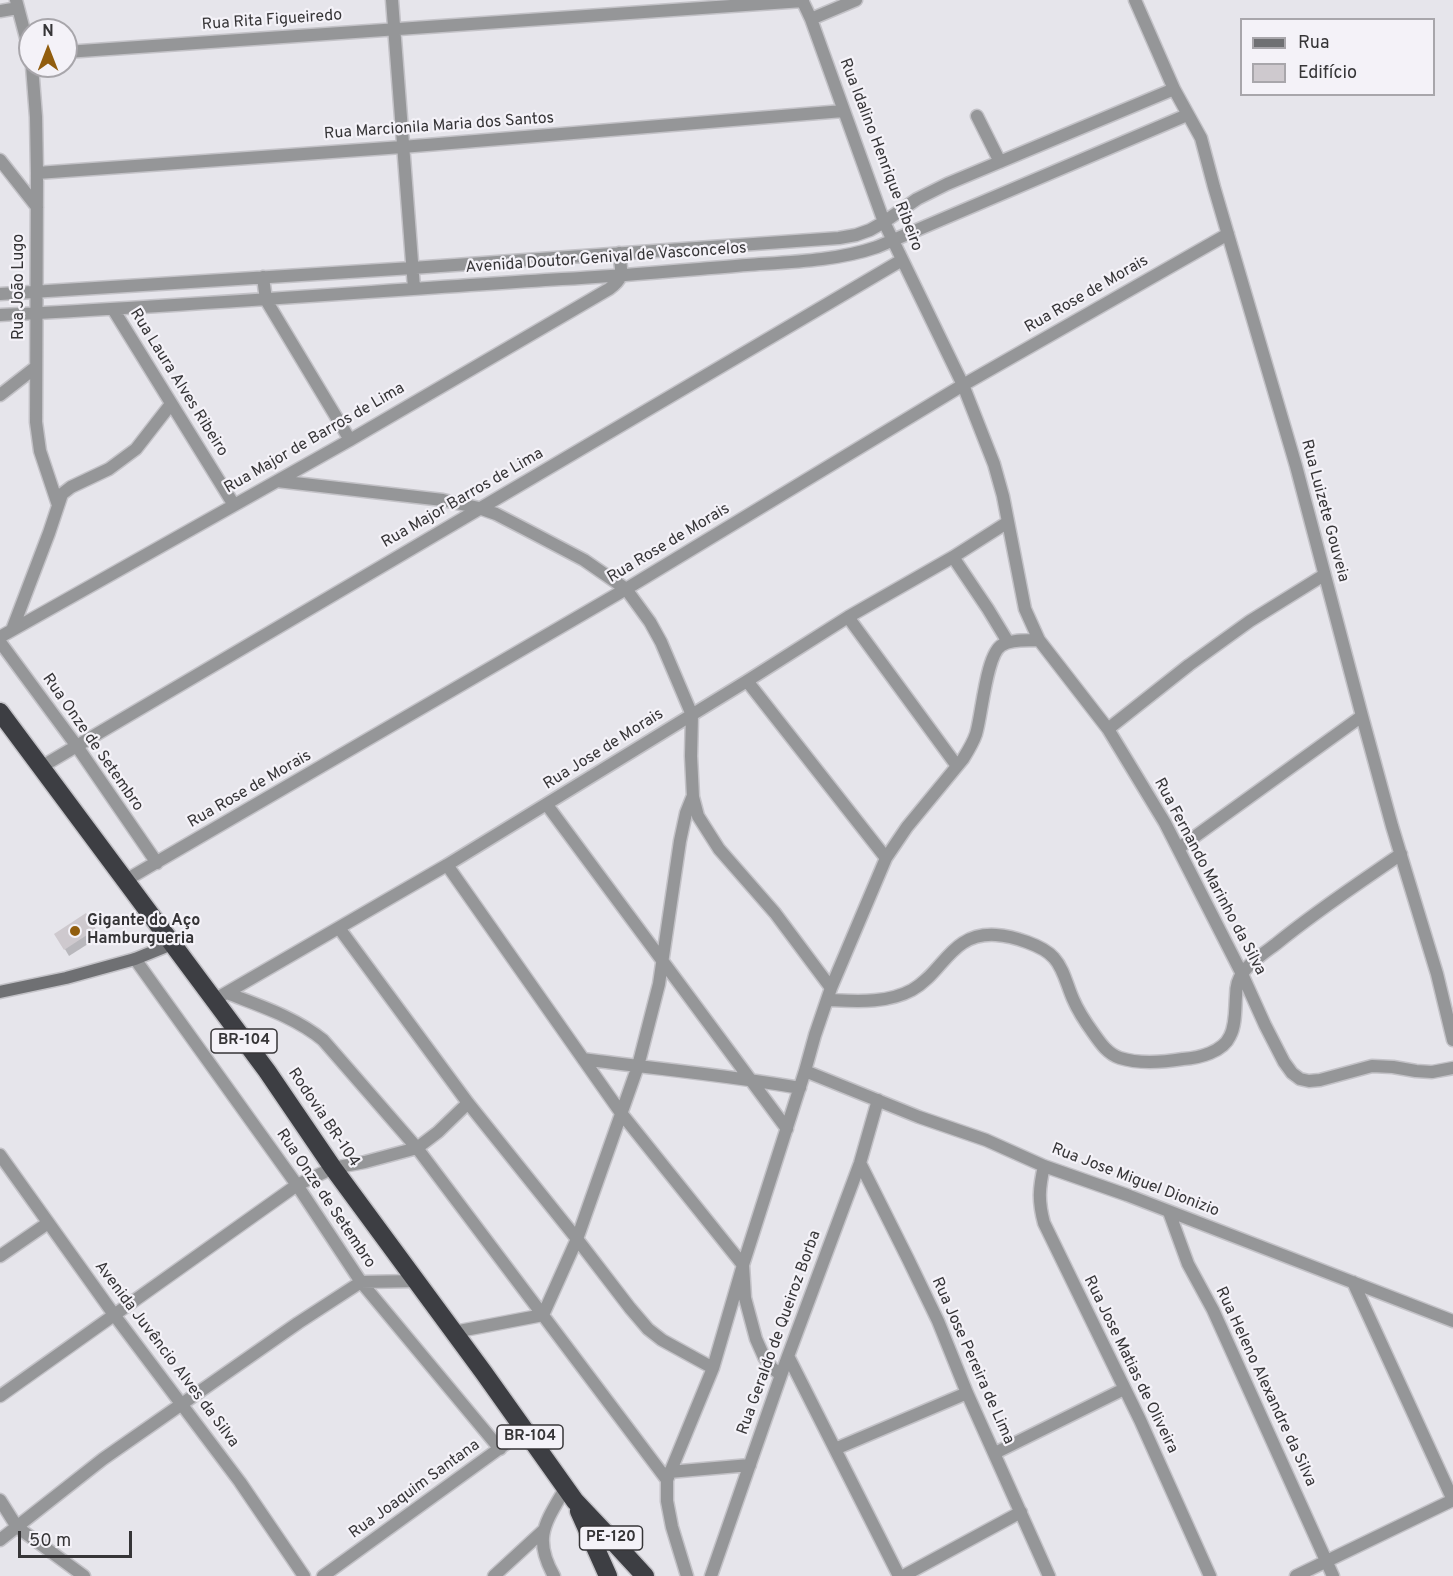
<!DOCTYPE html>
<html>
<head>
<meta charset="utf-8">
<style>
	body { margin:0 }
	#map { position:relative; width:1453px; height:1576px; overflow:hidden; background:#e6e5eb; font-family:Overpass,sans-serif }
	canvas { display:block }
	.legend { position:absolute; left:1240px; top:18px; width:195px; height:78px; box-sizing:border-box; background:#f4f2f8; border:2px solid #a8a6ab; margin:0; padding:8px 10px; list-style:none; font-size:18px; color:#363537 }
	.legend li { display:flex; align-items:center; gap:12px; height:30px }
	.legend b { width:30px; border:2px solid #a8a6ab }
	.north { position:absolute; left:18px; top:18px; width:60px; height:60px; box-sizing:border-box; background:#f4f2f8; border:2px solid #a8a6ab; border-radius:50%; rotate:0deg; font-size:16px; font-weight:700; line-height:24px; text-align:center; color:#363537 }
	.north::after { content:''; display:block; margin:auto; width:21px; height:27px; background:#915d0e; clip-path:polygon(50% 0,100% 100%,50% 72%,0 100%) }
	.scale { position:absolute; left:18px; top:1531px; width:114px; height:27px; box-sizing:border-box; border:3px solid #363537; border-top:0; padding-left:8px; font-size:18px; line-height:21px; white-space:nowrap; color:#363537; -webkit-text-stroke:4px #f4f2f8; paint-order:stroke }
</style>
</head>
<body>
<div id="map">
<canvas width="1453" height="1576"></canvas>
<ul class="legend">
<li><b style="height:8px;background:#6f7073"></b>Rua</li>
<li><b style="height:16px;background:#cec9ce"></b>Edifício</li>
</ul>
<div class="north">N</div>
<div class="scale">50 m</div>
</div>
<script>
const ctx = document.querySelector('canvas').getContext('2d');
ctx.lineJoin = 'round';
function fill(path, color) {
  ctx.fillStyle = color;
  ctx.fill(path, 'evenodd');
}
function stroke(path, color, width, dash) {
  ctx.strokeStyle = color;
  ctx.lineWidth = width;
  ctx.lineCap = dash ? 'butt' : 'round';
  ctx.setLineDash(dash || []);
  ctx.stroke(path);
}
function write(font, color, halo, rows, align = 'center') {
  ctx.font = font + ' Overpass,sans-serif';
  ctx.lineWidth = 4.5;
  ctx.setLineDash([]);
  ctx.textBaseline = 'middle';
  ctx.strokeStyle = halo;
  ctx.fillStyle = color;
  for (const [text, x, y, turn = 0] of rows) {
    ctx.save();
    ctx.translate(x, y);
    ctx.rotate((+turn || 0) * Math.PI / 180);
    ctx.textAlign = isNaN(turn) ? turn : align;
    if (halo) ctx.strokeText(text, 0, 0);
    ctx.fillText(text, 0, 0);
    ctx.restore();
  }
}
const shadow = new Path2D(`
	M85,915L99,937L69,956L56,934Z`);
const building = new Path2D(`
	M86,913L96,929L64,950L54,934Z`);
const street = new Path2D(`
	M16,0L30,53
	M392,0L414,288
	M802,0L811,19L884,222L963,385L994,464L1003,496L1025,609L1039,640L1108,729L1165,823L1242,974L1265,1025L1284,1062L1292,1073L1300,1079L1309,1081L1320,1080L1372,1066L1393,1067L1416,1071L1432,1072L1453,1068
	M1135,0L1174,89L1201,138L1214,187L1296,466L1362,716L1392,826L1437,974L1453,1040
	M0,11L18,8
	M811,19L856,0
	M66,52L803,1
	M32,66L36,117L37,173L36,422L40,451L58,505
	M977,116L1000,162
	M0,160L37,207
	M37,173L402,147L843,111
	M263,277L266,300L350,440
	M0,294L412,268L839,238L856,235L870,230L884,222L917,199L947,184L1174,89
	M113,309L234,505
	M0,315C187,306 374,291 562,279C623,276 685,270 747,265C790,262 836,261 877,247L1187,115
	M0,395L36,367
	M277,481L443,500L479,508L496,514L525,529L584,560L626,589L650,622L661,642L692,715L691,756L693,797L698,816L719,849L775,913L831,988
	M953,557L988,609L1008,642
	M848,617L957,766
	M12,630L49,533L62,494L71,487L109,469L136,449L171,404
	M0,637L350,440L609,289C626,277 621,271 619,253
	M0,642L76,745L157,863
	M747,681L886,858
	M1108,729L1189,665L1250,621L1324,575
	M41,767L902,260
	M547,805L787,1129
	M1179,848L1362,716
	M447,865L621,1113L743,1265L745,1298L756,1339L764,1357L772,1368L781,1375
	M126,880L626,589L963,385L1228,234
	M339,928L468,1103L577,1239L630,1308L648,1329L662,1340L713,1368
	M135,959L297,1185L361,1282L500,1449
	M227,993C260,1006 295,1017 323,1040L417,1148L667,1480
	M214,1000L447,865L747,681L848,617L953,557L1008,522
	M827,1000C855,1001 886,1004 912,990C944,972 951,932 996,935C1012,936 1043,945 1054,958C1064,969 1067,986 1073,999C1078,1011 1086,1023 1094,1034C1101,1044 1108,1054 1120,1058C1139,1064 1164,1062 1183,1059C1199,1058 1223,1052 1230,1036C1236,1025 1235,1008 1236,996C1236,988 1237,980 1242,974C1250,962 1264,953 1276,944C1316,911 1359,883 1401,854
	M583,1059C656,1069 728,1075 800,1088
	M805,1071L919,1117L986,1140L1044,1166L1127,1195L1453,1321
	M0,1155L115,1316L240,1482L304,1576
	M860,1163L908,1259L938,1321L967,1393L1049,1576
	M1044,1166C1039,1188 1038,1201 1044,1223L1140,1420L1210,1576
	M1169,1212L1188,1264L1213,1310L1333,1576
	M0,1256L48,1223
	M1353,1282L1453,1500
	M454,1332L543,1315L577,1239L638,1066L659,984L680,841L686,813L692,798
	M788,1356L899,1576
	M0,1396L297,1185L333,1168L365,1162L417,1148L438,1132L468,1103
	M835,1449L967,1393
	M995,1453L1124,1389
	M669,1472L750,1465
	M0,1500L17,1527L84,1576
	M0,1540L103,1459L298,1323L361,1282L416,1281
	M323,1576L525,1430
	M494,1576L544,1530
	M554,1576C532,1537 546,1522 566,1487
	M687,1576L672,1527L667,1501V1480L713,1368L743,1265L805,1071L815,1035L831,988L886,858L907,827L963,759C968,751 973,743 976,734C982,715 986,654 1002,645C1012,639 1028,641 1039,640
	M711,1576L781,1375L860,1163L878,1100
	M903,1576L1021,1512
	M1296,1576L1453,1500`);
const secondary = new Path2D(`
	M0,992L66,978L135,959L172,944`);
const highway = new Path2D(`
	M0,712L267,1071L333,1168L484,1373L575,1501L610,1538L645,1576
	M579,1511L608,1576`);
const markers = [
	[75,931,6,"#915d0e"]
];
const shields = [
	[244,1041,66],
	[530,1437,66],
	[611,1538,63]
];
const shieldNames = [
	["BR-104",244,1041],
	["BR-104",530,1437],
	["PE-120",611,1538]
];
const streetNames = [
	["Rua Rita Figueiredo",272,21,-4],
	["Rua Marcionila Maria dos Santos",439,127,-4],
	["Rua Idalino Henrique Ribeiro",880,155,69],
	["Avenida Doutor Genival de Vasconcelos",606,259,-4],
	["Rua João Lugo",20,287,-90],
	["Rua Rose de Morais",1087,295,-30],
	["Rua Laura Alves Ribeiro",178,383,58],
	["Rua Major de Barros de Lima",315,439,-30],
	["Rua Major Barros de Lima",463,499,-30],
	["Rua Luizete Gouveia",1324,511,75],
	["Rua Rose de Morais",669,544,-31],
	["Rua Onze de Setembro",92,743,55],
	["Rua Jose de Morais",604,750,-32],
	["Rua Rose de Morais",250,790,-30],
	["Rua Fernando Marinho da Silva",1209,877,62],
	["Rodovia BR-104",323,1118,56],
	["Rua Jose Miguel Dionizio",1135,1181,21],
	["Rua Onze de Setembro",325,1199,56],
	["Rua Geraldo de Queiroz Borba",780,1333,-70],
	["Avenida Juvêncio Alves da Silva",166,1355,53],
	["Rua Jose Pereira de Lima",972,1361,66],
	["Rua Jose Matias de Oliveira",1130,1365,64],
	["Rua Heleno Alexandre da Silva",1265,1387,65],
	["Rua Joaquim Santana",415,1490,-36]
];
const poiNames = [
	["Gigante do Aço",87,922],
	["Hamburgueria",87,940]
];
fill(shadow, '#0003');
fill(building, '#cec9ce');
stroke(street, '#c3c2c7', 15);
stroke(secondary, '#c3c2c7', 15);
stroke(highway, '#c3c2c7', 21);
stroke(street, '#959698', 12);
stroke(secondary, '#6f7073', 12);
stroke(highway, '#3d3e43', 18);
for (const [x, y, r, color] of markers) {
  const dot = new Path2D();
  dot.arc(x, y, r, 0, 2 * Math.PI);
  ctx.fillStyle = color;
  ctx.fill(dot);
  stroke(dot, '#f4f2f8', 2);
}
for (const [x, y, w] of shields) {
  const box = new Path2D();
  box.roundRect(x - w / 2, y - 12, w, 24, 4.5);
  ctx.fillStyle = '#f4f2f8';
  ctx.fill(box);
  stroke(box, '#363537', 1.5);
}
write('bold 15px', '#363537', null, shieldNames);
write('16px', '#363537', '#f4f2f8', streetNames);
write('bold 16px', '#363537', '#f4f2f8', poiNames, 'left');
</script>
</body>
</html>
